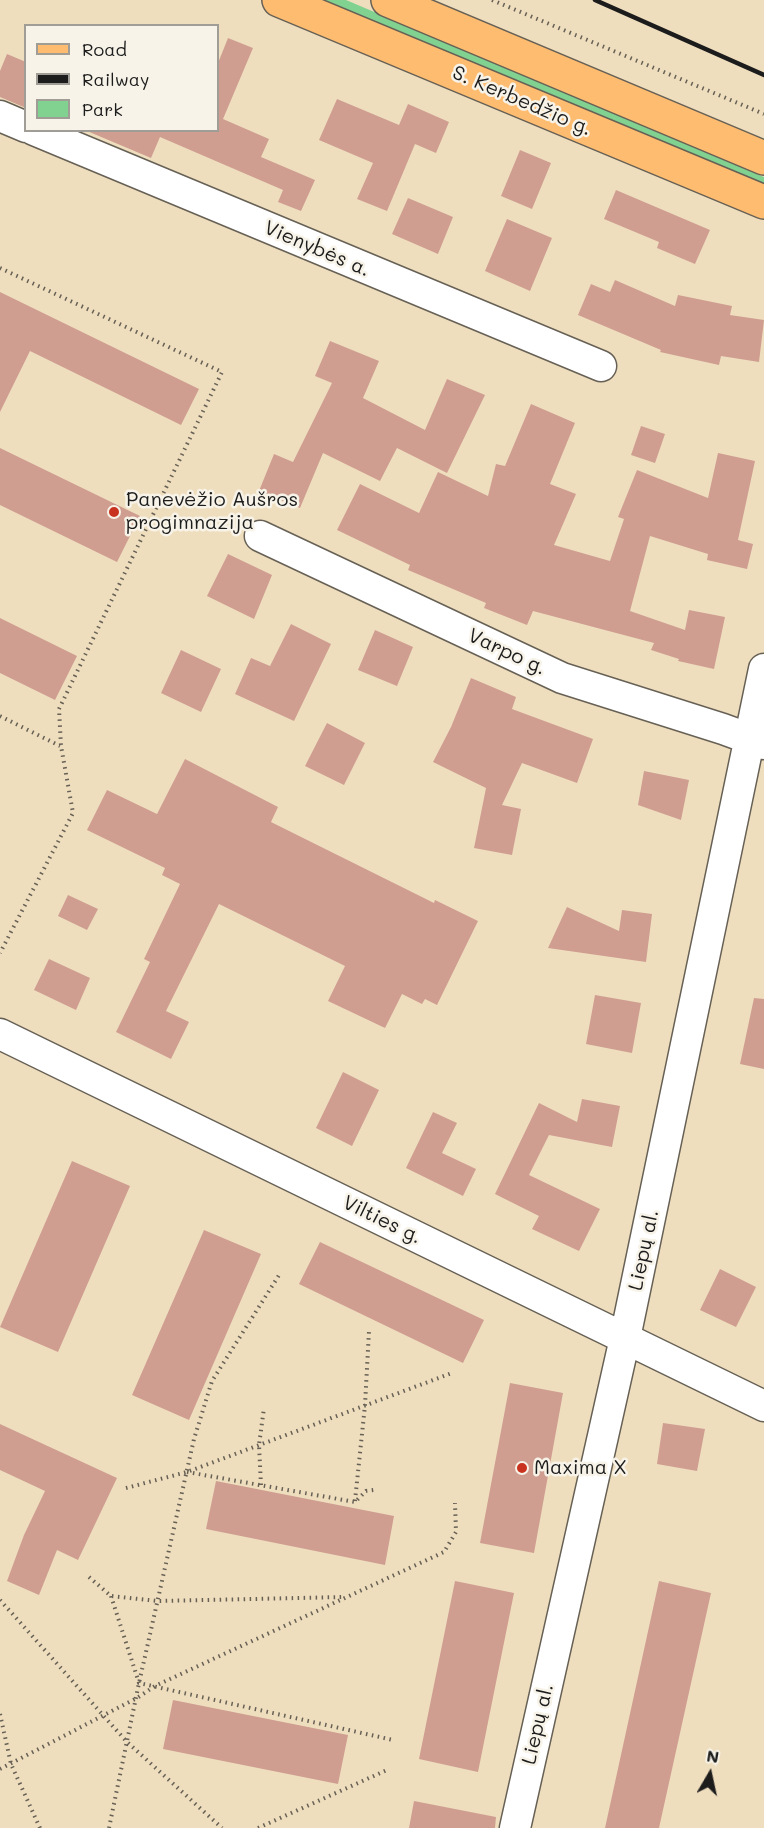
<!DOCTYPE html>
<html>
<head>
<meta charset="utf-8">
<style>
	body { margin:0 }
	#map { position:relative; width:764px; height:1828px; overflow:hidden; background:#efdebe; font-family:Mali,sans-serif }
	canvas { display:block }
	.legend { position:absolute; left:24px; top:24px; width:195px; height:108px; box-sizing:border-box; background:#f7f3e8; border:2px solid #9f9d96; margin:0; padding:8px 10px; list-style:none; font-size:18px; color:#1c1c1c }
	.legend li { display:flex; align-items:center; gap:12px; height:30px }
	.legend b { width:30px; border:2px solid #9f9d96 }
	.north { position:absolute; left:680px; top:1744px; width:60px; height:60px; -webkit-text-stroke:4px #f7f3e8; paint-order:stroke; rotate:9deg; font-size:16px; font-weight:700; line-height:24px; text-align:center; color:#1c1c1c }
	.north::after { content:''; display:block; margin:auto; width:21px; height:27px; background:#1c1c1c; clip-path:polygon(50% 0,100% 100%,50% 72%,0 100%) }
</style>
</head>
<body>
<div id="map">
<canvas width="764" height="1828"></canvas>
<ul class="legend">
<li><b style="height:8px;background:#febc70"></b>Road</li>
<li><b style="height:8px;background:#1c1c1c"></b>Railway</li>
<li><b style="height:16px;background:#81d191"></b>Park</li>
</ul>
<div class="north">N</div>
</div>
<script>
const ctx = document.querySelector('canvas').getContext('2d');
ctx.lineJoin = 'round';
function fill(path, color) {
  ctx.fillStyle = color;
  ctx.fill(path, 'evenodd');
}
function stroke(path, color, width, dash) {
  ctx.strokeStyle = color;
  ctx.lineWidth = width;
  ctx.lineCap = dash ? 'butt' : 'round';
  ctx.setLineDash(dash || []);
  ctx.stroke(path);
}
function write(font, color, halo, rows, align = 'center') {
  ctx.font = font + ' Mali,sans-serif';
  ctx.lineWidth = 5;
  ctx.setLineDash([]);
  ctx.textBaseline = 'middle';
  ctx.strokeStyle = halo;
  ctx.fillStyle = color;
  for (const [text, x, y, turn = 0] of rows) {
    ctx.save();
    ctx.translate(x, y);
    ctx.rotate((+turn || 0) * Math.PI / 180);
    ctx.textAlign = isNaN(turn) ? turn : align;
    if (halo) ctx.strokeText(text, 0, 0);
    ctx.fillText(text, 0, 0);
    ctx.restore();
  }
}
const green = new Path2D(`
	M316,0H346L764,177V189Z`);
const building = new Path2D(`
	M228,38L253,48L223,119L269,139L261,157L315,180L301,211L278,202L283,190L160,137L151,158L87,131L218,130V63Z
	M7,54L26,62V108L0,97V71Z
	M337,99L399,125L408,104L449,122L436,153L415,144L387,211L357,199L373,163L319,140Z
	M520,150L551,163L532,209L501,196Z
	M616,190L710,230L695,264L657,248L659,242L604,219Z
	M408,198L453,217L438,254L392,234Z
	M507,219L552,238L530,291L485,271Z
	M615,280L675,306L678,295L732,306L730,315L764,320L759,362L721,356L719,365L660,352L661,350L578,315L591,284L610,292Z
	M0,292L199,389L181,425L30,351L0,412Z
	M330,341L379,361L363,398L425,430L447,379L485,395L447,473L397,448L380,481L323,453L300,508L259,491L274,454L293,462L332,383L315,376Z
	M531,404L575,423L550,484L576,494L554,545L610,561L624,519L618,517L637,470L708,498L718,453L755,461L738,540L753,544L747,569L707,560L708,554L650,536L630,611L685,630L689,610L725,617L714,669L678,661L679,659L651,650L654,643L533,611L527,625L484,608L486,603L408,570L410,565L337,530L360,484L419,513L438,472L488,496L496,464L505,466Z
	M641,426L665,434L655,463L631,455Z
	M0,448L140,516L117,562L0,505Z
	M228,554L272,575L254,619L207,596Z
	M0,618L77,656L55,700L0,673Z
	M291,624L331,644L294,721L235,694L251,658L270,666Z
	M375,630L413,647L397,686L358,670Z
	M181,650L221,669L201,712L161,693Z
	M471,678L516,697L512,709L593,739L577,783L522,763L502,805L521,809L512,855L474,848L486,788L433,762L451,727Z
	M327,723L365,743L344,785L305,766Z
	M185,759L278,807L271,822L434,903L435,900L478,921L437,1005L425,999L422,1004L402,994L385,1028L328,1001L345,966L219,904L166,1011L189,1022L171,1059L116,1032L150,962L144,959L180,884L162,875L165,868L87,830L107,790L157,814Z
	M644,771L689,780L681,820L638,805Z
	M68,895L98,909L87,930L58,916Z
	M567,907L619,931L622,910L652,914L646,962L548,948Z
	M49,959L90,978L76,1010L34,990Z
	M595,995L641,1003L632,1053L586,1044Z
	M754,998L764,999V1069L740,1064Z
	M343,1072L379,1090L352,1146L316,1128Z
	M582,1099L620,1106L612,1147L549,1135L529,1175L600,1209L579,1251L532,1229L539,1216L495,1194L539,1103L577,1122Z
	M433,1112L457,1123L442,1153L476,1169L463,1196L406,1168Z
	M72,1161L130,1186L58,1352L0,1327Z
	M204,1230L261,1254L189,1420L132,1395Z
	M320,1242L484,1320L463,1363L299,1284Z
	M720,1269L756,1287L736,1327L700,1310Z
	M510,1383L563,1393L534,1553L480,1543Z
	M663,1423L705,1429L697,1471L657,1464Z
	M0,1424L117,1478L78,1560L57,1550L39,1595L7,1581L24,1535L45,1491L0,1470Z
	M216,1481L394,1516L385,1565L206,1529Z
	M455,1581L514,1593L478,1772L419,1759Z
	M659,1581L711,1593L659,1828H605Z
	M173,1700L348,1735L338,1784L163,1749Z
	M414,1801L496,1817L495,1828H409Z`);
const path = new Path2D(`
	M492,0L764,114
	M0,268L222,372L59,709L61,746L73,813L0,953
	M0,716L60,746
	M187,1472L355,1502L366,1491L374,1490
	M261,1485L259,1445L264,1408
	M126,1488L187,1472L452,1373
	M355,1501L365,1405L369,1331
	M89,1577L111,1596L158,1601L345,1597
	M111,1596L139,1683L393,1740
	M0,1600L127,1742L222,1828
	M0,1714L11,1764L40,1828
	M0,1769L137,1698L155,1686L444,1552L456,1532L455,1503
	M109,1828L139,1683L194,1439L212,1381L281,1272
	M258,1828L387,1770`);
const minor = new Path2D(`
	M0,116L26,127
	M34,130L601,366
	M260,536L562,678L723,729L764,744
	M0,1034L764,1406
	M515,1828L625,1338L764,669`);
const major = new Path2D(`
	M279,0L764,202
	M388,0L764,158`);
const rail = new Path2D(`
	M595,0L764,75`);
const markers = [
	[114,512,6,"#c8321e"],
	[522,1468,6,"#c8321e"]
];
const streetNames = [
	["S. Kerbedžio g.",522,101,23],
	["Vienybės a.",317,249,23],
	["Varpo g.",507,652,25],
	["Vilties g.",382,1220,26],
	["Liepų al.",644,1250,-78],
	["Liepų al.",538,1724,-77]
];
const poiNames = [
	["Panevėžio Aušros",126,500],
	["progimnazija",126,523],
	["Maxima X",534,1468]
];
fill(green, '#81d191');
fill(building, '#cf9e91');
stroke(minor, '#666055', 33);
stroke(major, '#666055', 36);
stroke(path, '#666055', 4, [1.5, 4.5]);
stroke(minor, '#fff', 30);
stroke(major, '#febc70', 33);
stroke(rail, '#1c1c1c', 4.5);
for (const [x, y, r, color] of markers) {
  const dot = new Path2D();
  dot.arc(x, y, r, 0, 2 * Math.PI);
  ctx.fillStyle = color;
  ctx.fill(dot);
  stroke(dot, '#f7f3e8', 2);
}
write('20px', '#1c1c1c', '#f7f3e8', streetNames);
write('20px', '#1c1c1c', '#f7f3e8', poiNames, 'left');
</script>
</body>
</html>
